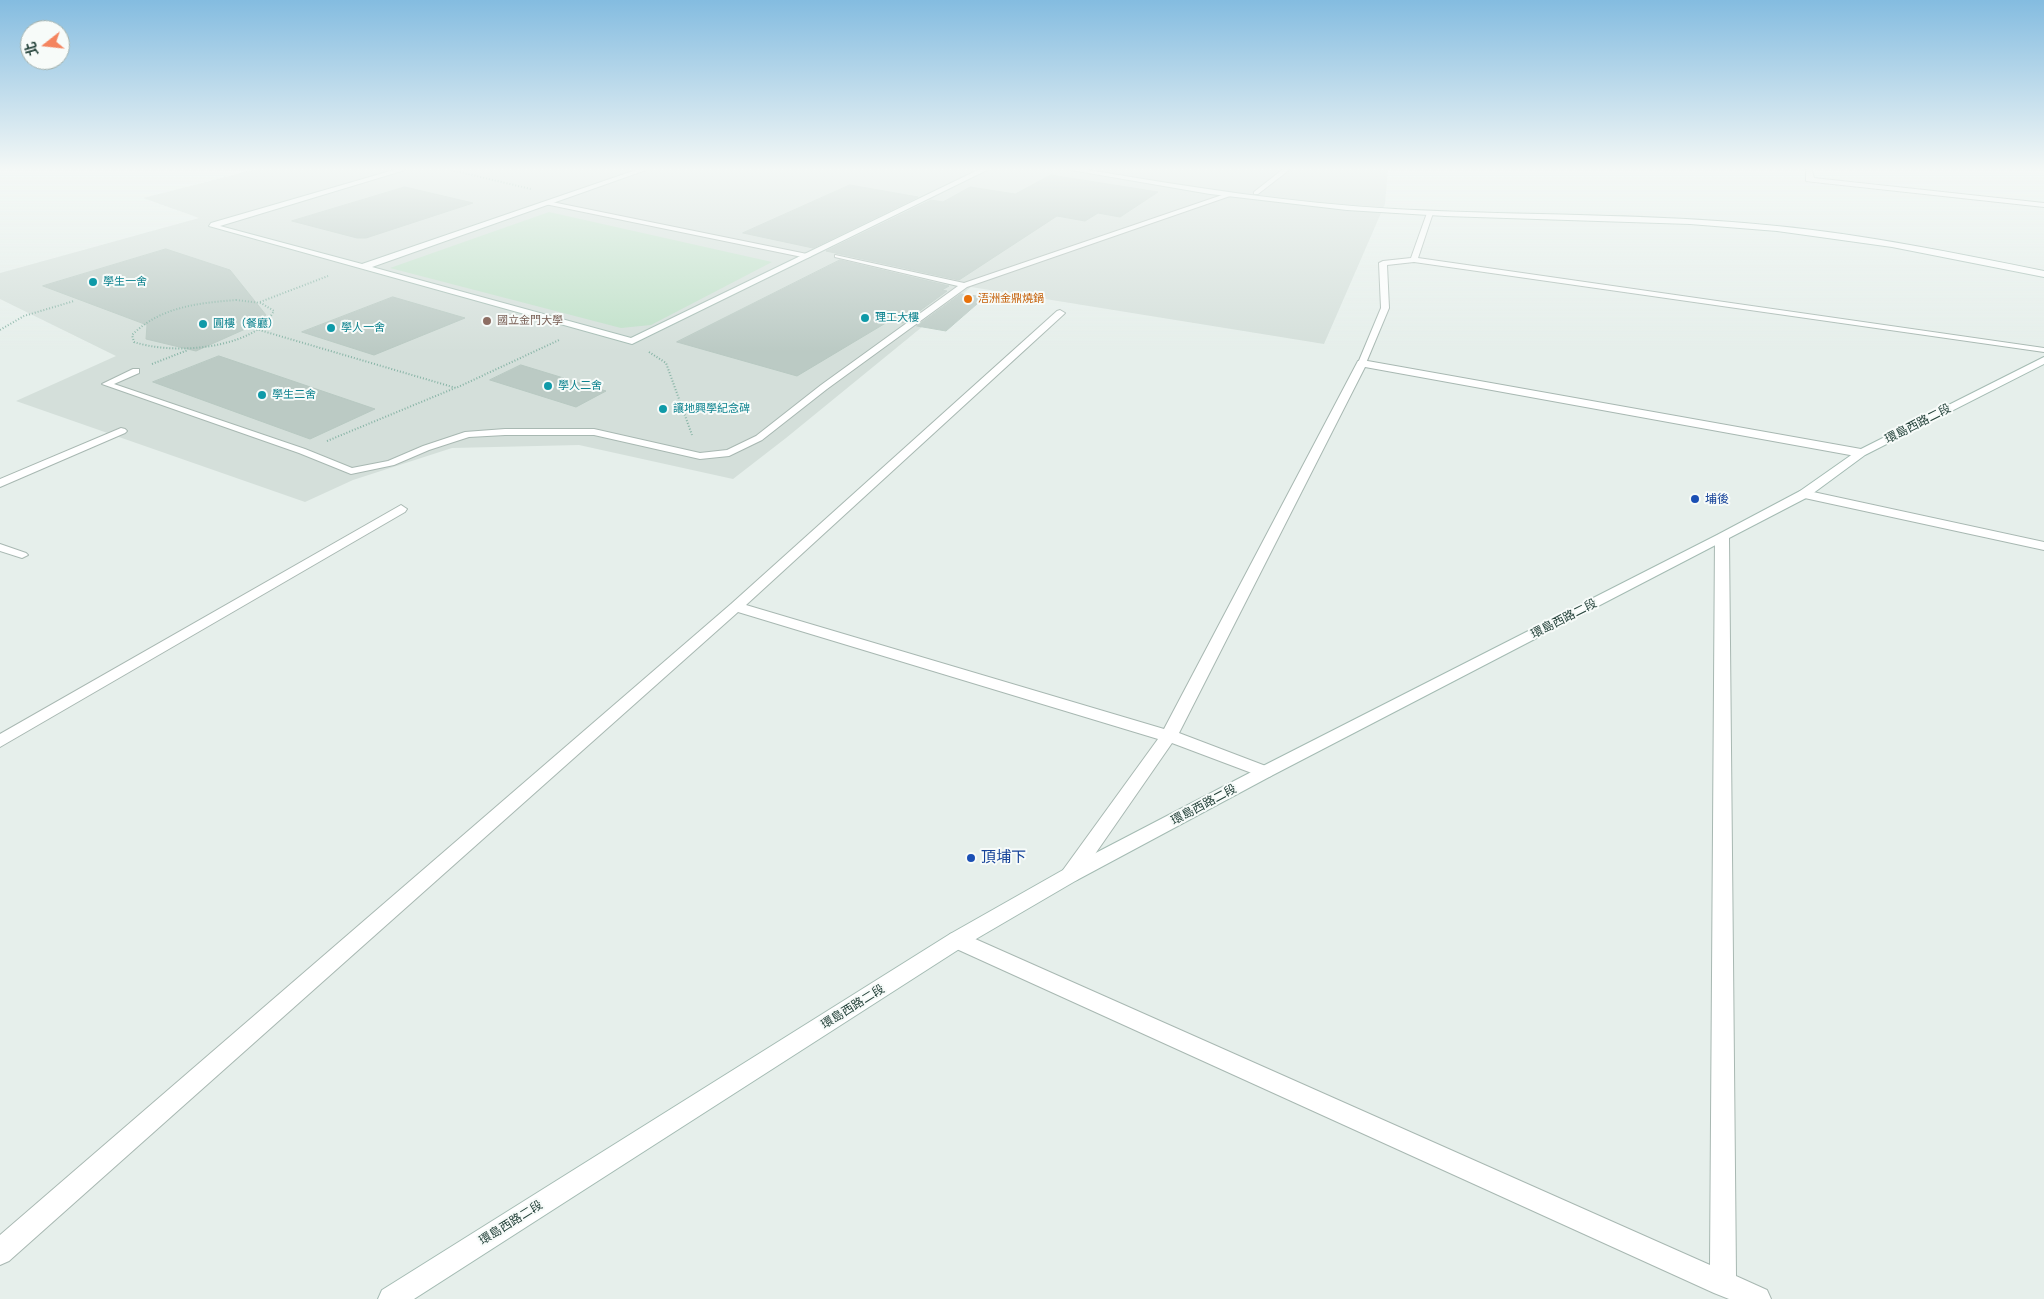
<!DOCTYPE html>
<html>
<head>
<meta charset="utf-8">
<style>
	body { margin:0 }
	#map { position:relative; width:2044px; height:1299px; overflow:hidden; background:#e6efeb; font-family:"Work Sans","Noto Sans TC",sans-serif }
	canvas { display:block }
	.north { position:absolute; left:20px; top:20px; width:50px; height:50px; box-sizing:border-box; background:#f7fbf9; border:1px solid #a3b1ad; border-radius:50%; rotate:254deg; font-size:14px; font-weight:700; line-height:20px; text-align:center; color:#24423a }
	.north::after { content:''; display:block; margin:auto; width:18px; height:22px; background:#f4845f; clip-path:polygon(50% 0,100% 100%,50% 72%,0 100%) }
</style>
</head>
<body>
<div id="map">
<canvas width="2044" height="1299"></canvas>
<div class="north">北</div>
</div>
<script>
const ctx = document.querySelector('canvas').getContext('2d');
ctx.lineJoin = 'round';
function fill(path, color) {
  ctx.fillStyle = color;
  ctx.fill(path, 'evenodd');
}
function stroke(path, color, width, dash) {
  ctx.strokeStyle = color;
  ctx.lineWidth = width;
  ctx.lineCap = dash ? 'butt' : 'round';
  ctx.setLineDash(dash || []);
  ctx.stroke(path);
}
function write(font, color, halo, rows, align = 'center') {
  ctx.font = font + ' "Work Sans","Noto Sans TC",sans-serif';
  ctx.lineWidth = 4;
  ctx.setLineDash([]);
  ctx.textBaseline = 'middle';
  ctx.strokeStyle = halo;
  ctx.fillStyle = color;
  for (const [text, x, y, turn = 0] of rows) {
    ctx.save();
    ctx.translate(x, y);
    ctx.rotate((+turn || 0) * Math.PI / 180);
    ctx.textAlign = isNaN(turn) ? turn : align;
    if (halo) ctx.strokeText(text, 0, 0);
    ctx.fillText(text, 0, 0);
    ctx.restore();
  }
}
const built = new Path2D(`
	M252,170H1388L1385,204L1324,344L971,287L786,438L733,479L579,445L452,448L353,480L305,502L16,401L116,356L0,299V273L199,218L143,198Z`);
const green = new Path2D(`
	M549,212L772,262L651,325L621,328L390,268Z`);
const building = new Path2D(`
	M1051,175L1158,192L1120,217L1098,213L1085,221L1057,216L959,280L826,251L931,200L943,202L970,187L1015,194Z
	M850,185L918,197L813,248L743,233Z
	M405,187L473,203L366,238H357L292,221Z
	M166,249L230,270L266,315L252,326L196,351L146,339L147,325L43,286Z
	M840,260L949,286L942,290L947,291L903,323L889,321L797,376L677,342Z
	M961,294L985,297L946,331L917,326Z
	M393,297L465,318L374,355L302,332Z
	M219,356L228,359L375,409L310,439L153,382Z
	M521,365L606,391L576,407L490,380Z`);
const path = new Path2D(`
	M451,170L531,189
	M236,300L261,303L274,311C271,315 269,320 265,324C235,350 170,354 134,342L132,335C160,307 198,303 236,300Z
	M260,302L328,276
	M256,329L456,388L559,340
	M0,330L24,316L74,301
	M649,352L666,363L692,435
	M152,364L188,350
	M327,441L455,388`);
const lane = new Path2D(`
	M1282,170H1289L1258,194H1254V192Z
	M1228,193L1230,196L967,287L827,389L762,440L729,456L700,459L594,435H505L469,437L429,450L394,465L351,474L299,453L102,384L133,369H139V373L114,384L305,449L352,468L388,461L423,446L465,432L505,429H594L700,453L727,450L756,436L821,385L958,286L835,257V255L964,283Z
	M547,201L807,254L811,256L807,258L545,204L544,203Z
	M1430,211L1433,213L1418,258L2044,348V352L1414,262L1387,265L1389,308L1366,363L1359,365L1358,363L1381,308L1379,263L1383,261L1411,258L1427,213Z
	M0,544L26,553L28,555L22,558L0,551Z`);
const street = new Path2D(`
	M1806,170H1812L1814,178L2044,203V207L1814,182L1806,181Z
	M1060,310L1065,313L1063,315L746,605L1164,729L1358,361L1362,360L1861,449L1867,453L1861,457L1365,367L1179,733L1271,768L1274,772L1271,776L1265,778L1172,743L1077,880L1070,882L1063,880L1061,875L1063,870L1158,739L738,612L9,1261L0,1265V1235L731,604L1057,311Z
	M121,428L125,429L127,431L125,433L0,487V479Z
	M1804,490L2044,542V550L1800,497L1798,494L1800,491Z
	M401,505L407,509L405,512L0,747V734Z
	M1722,534L1729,538L1736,1276L1767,1290L1771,1299H1729L1714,1293L950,946L947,940L950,934L957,932L964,934L1710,1265L1715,538Z`);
const secondary = new Path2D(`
	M394,170H405L220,226L362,264L636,170H646L372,267L631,338L978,170H987L632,344L209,226L211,223Z
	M1071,170H1088C1190,187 1291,203 1395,209C1522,216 1650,213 1777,226C1867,235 1956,253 2044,271V277L1892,247L1777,231L1690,224L1445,216L1347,210L1210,194Z
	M2044,357V364L1865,455L1808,497L1271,776L1077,880L964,946L414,1299H378L382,1290L950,934L1063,870L1259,768L1717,535L1800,491L1857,451Z`);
const markers = [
	[93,282,5,"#0f9aa8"],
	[968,299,5,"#e8710a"],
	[865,318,5,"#0f9aa8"],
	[487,321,5,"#8d6e63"],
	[203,324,5,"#0f9aa8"],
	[331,328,5,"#0f9aa8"],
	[548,386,5,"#0f9aa8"],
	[262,395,5,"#0f9aa8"],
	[663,409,5,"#0f9aa8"],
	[1695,499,5,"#1a4fb4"],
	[971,858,5,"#1a4fb4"]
];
const farCulturenames = [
	["學生一舍",103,282],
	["理工大樓",875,318],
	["圓樓（餐廳）",213,324],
	["學人一舍",341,328],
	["學人二舍",558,386],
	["學生二舍",272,395],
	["讓地興學紀念碑",673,409]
];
const farFoodnames = [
	["浯洲金鼎燒鍋",978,299]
];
const farEducationnames = [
	["國立金門大學",497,321]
];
const streetNames = [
	["環島西路二段",1918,424,-27],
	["環島西路二段",1564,619,-27],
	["環島西路二段",1204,805,-28],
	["環島西路二段",853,1007,-32],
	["環島西路二段",511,1223,-32]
];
const transitNames = [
	["埔後",1705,499]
];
const nearTransitnames = [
	["頂埔下",981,858]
];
fill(built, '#d4dfda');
fill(green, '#bfe0c8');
fill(building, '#bbcac4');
stroke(building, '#b8c9c2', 1);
stroke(lane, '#a8b8b2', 2);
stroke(street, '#a8b8b2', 2);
stroke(secondary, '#a4bbb3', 2);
stroke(path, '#86b3a5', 2, [1, 2]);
fill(lane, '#fff');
fill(street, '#fff');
fill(secondary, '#fff');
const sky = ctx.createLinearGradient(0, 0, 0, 352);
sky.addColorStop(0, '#84bce0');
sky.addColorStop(0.48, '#f4f8f6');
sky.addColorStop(1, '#f4f8f600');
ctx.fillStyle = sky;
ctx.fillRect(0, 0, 2044, 352);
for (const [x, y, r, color] of markers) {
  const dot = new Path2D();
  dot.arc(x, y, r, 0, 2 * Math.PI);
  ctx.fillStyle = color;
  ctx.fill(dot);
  stroke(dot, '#f7fbf9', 2);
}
write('11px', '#0d838f', '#f7fbf9', farCulturenames, 'left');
write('11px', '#c56008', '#f7fbf9', farFoodnames, 'left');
write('11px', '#785e54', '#f7fbf9', farEducationnames, 'left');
write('12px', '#24423a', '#f7fbf9', streetNames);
write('12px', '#164399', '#f7fbf9', transitNames, 'left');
write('15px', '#164399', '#f7fbf9', nearTransitnames, 'left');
</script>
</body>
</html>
